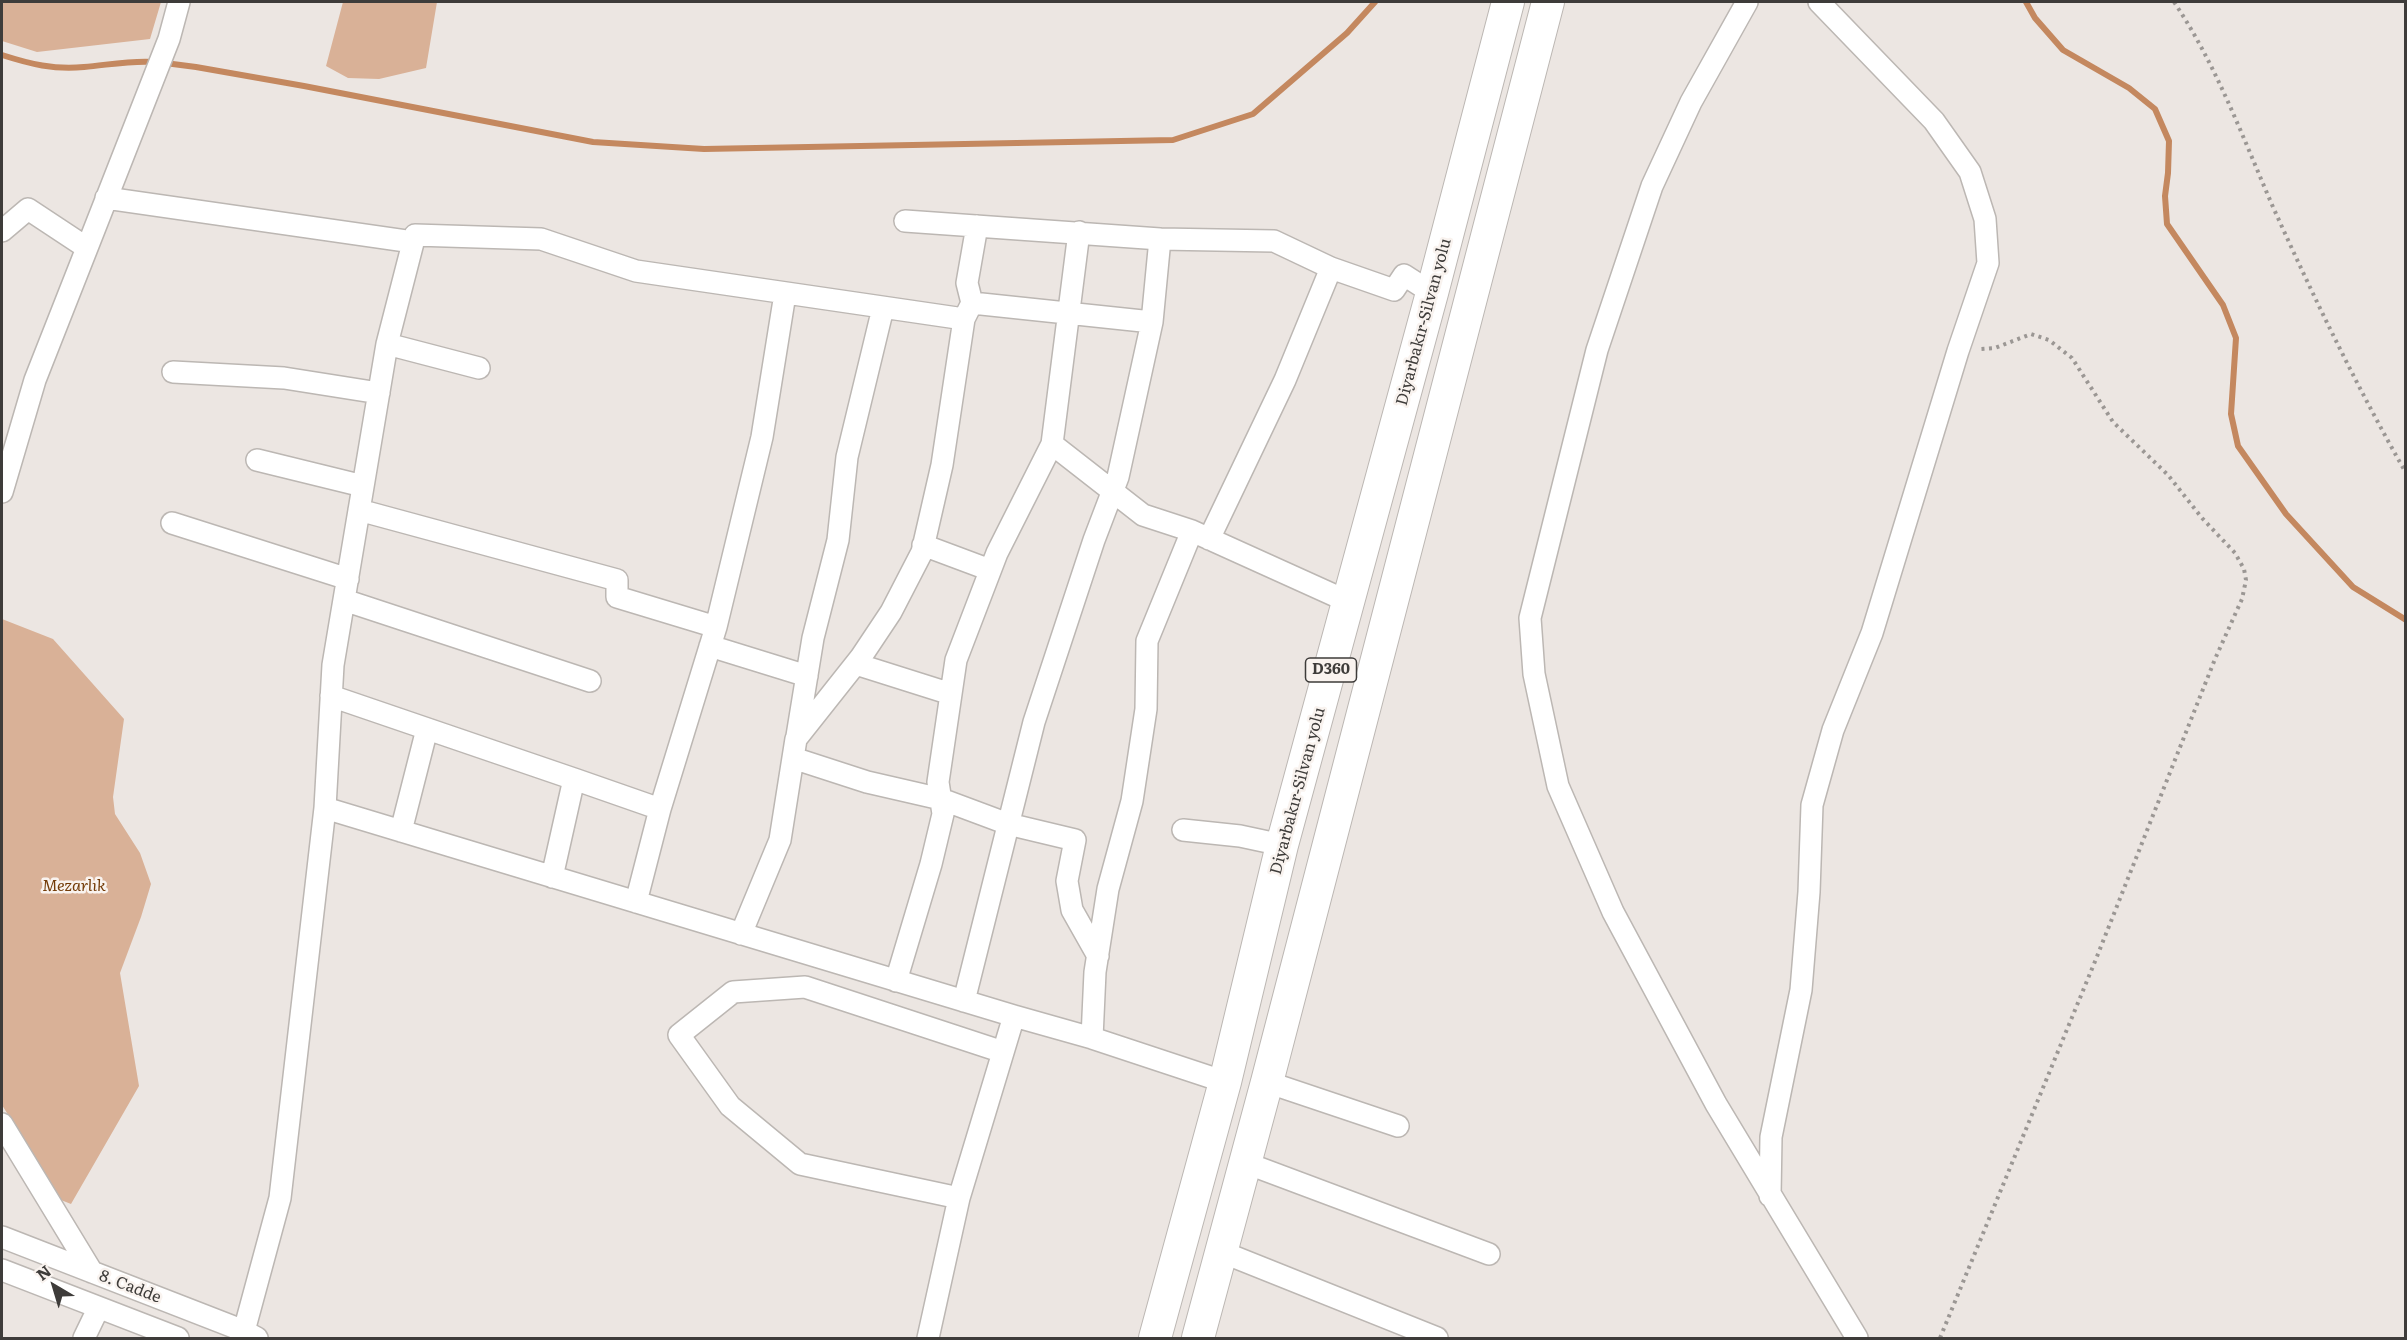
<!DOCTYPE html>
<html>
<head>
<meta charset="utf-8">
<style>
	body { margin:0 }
	#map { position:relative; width:2407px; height:1340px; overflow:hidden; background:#ece6e2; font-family:Literata,serif }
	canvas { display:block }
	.frame { position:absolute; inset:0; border:3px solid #3e3c3a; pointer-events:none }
	.north { position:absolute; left:24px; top:1256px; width:60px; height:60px; -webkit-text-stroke:4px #f9f3ef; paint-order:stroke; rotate:322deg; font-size:16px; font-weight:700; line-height:24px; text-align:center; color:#3e3c3a }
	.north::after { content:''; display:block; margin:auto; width:21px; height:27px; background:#3e3c3a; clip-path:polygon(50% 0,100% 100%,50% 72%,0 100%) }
</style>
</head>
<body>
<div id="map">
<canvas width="2407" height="1340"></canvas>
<div class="frame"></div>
<div class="north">N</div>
</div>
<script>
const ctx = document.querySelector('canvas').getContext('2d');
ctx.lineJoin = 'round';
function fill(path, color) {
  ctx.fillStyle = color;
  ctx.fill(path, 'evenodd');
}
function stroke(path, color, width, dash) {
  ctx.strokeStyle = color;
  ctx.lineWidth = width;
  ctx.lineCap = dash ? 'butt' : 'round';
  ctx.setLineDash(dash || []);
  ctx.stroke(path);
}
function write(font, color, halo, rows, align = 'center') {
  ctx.font = font + ' Literata,serif';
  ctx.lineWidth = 5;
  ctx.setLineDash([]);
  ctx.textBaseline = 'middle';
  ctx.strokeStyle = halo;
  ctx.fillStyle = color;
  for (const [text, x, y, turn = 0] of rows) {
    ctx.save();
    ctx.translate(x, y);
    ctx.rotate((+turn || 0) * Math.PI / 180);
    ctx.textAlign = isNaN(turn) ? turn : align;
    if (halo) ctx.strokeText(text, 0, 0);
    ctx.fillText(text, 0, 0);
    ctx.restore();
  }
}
const green = new Path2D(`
	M2,2H161L150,39L37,52L2,41Z
	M343,2H437L426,68L379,79L348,78L326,66Z
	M2,619L53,639L124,719L113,797L115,814L140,853L151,884L141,917L120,973L139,1086L71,1204L61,1200L2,1105Z`);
const stream = new Path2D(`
	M2026,2L2035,18L2063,50L2129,88L2155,109L2169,141L2168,173L2165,196L2167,224L2223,305L2236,338L2231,414L2238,446L2286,514L2353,587L2406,620
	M2,55C30,64 54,70 84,67C108,65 131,60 155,62
	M165,63L196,67L304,86L593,142L704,149L1173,140L1253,114L1347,33L1375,2`);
const path = new Path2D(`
	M2174,2C2216,64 2243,138 2273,207C2314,298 2357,387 2406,473
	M1940,1338L2096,959L2215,659L2242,599L2246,580L2244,569L2235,553L2202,518L2168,475L2113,422L2072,358L2049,340L2031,334L1995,348L1980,349`);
const minor = new Path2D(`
	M1747,2L1691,102L1652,186L1597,350L1530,618L1534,674L1558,786L1613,912L1716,1104L1857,1338
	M106,198L413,242
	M905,221L1160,239L1274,241L1331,268L1394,290L1404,275L1432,293
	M2,231L28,209L87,248L35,380L2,492
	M87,248L169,39L179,2
	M972,303L967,283L977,226
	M387,344L479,368
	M173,372L284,378L379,393
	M1052,444L1143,515L1192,531L1349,602
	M257,460L363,486
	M359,510L617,580V597L716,627
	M172,523L348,579
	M1209,539L1285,380L1331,268
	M923,545L990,570
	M344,600L590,681
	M710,646L807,676
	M856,664L951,694
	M331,696L574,779L552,877
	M797,736L813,638L838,540L847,457L883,308
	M793,758L867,782L941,799L1008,824L1075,840L1067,881L1072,910L1098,956
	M574,779L660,809
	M325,808L1014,1016L1092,1038L1225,1082
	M1183,830L1240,836L1282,845
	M401,831L427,729
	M636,902L660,809L716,627L762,437L785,294
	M741,934L780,840L796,739L861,657L891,612L922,552L942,465L964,319L972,303L1152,322
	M896,981L931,864L943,814L938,782L956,660L997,553L1052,444L1079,232
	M964,1001L1034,722L1094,540L1118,477L1152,322L1160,239
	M1092,1038L1095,972L1108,889L1132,801L1146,709L1147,641L1192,531
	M1267,1082L1398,1126
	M2,1124L92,1272
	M1246,1163L1489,1254
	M1770,1196L1771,1137L1801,990L1809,892L1812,805L1833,730L1872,633L1958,351L1988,263L1985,219L1970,172L1934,121L1819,2
	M959,1198L800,1164L730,1106L679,1035L733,992L805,987L1003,1052
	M2,1237L244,1331L257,1338
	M1222,1252L1437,1338
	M2,1270L178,1338
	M244,1331L280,1198L325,808L333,665L387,344L415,235L541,239L636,271L964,319
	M84,1338L98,1309
	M928,1338L959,1198L1014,1016`);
const highway = new Path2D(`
	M1155,1338L1225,1082L1282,845L1432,293L1508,2
	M1198,1338L1267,1082L1548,2`);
const shields = [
	[1331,670,51]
];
const shieldNames = [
	["D360",1331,670]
];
const streetNames = [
	["Diyarbakır-Silvan yolu",1424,322,-75],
	["Diyarbakır-Silvan yolu",1298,791,-75],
	["8. Cadde",130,1287,21]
];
const parkNames = [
	["Mezarlık",74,886]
];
fill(green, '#d9b197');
stroke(stream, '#c4885f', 6);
stroke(minor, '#bcb7b3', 24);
stroke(highway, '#bcb7b3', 34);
stroke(path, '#9b9794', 4, [3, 4.5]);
stroke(minor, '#fff', 21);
stroke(highway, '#fff', 32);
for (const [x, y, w] of shields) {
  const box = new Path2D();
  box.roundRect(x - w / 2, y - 12, w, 24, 4.5);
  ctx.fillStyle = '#f9f3ef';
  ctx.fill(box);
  stroke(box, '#3e3c3a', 1.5);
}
write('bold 15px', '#3e3c3a', null, shieldNames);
write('16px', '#3e3c3a', '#f9f3ef', streetNames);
write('italic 16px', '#733b07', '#f9f3ef', parkNames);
</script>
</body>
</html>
